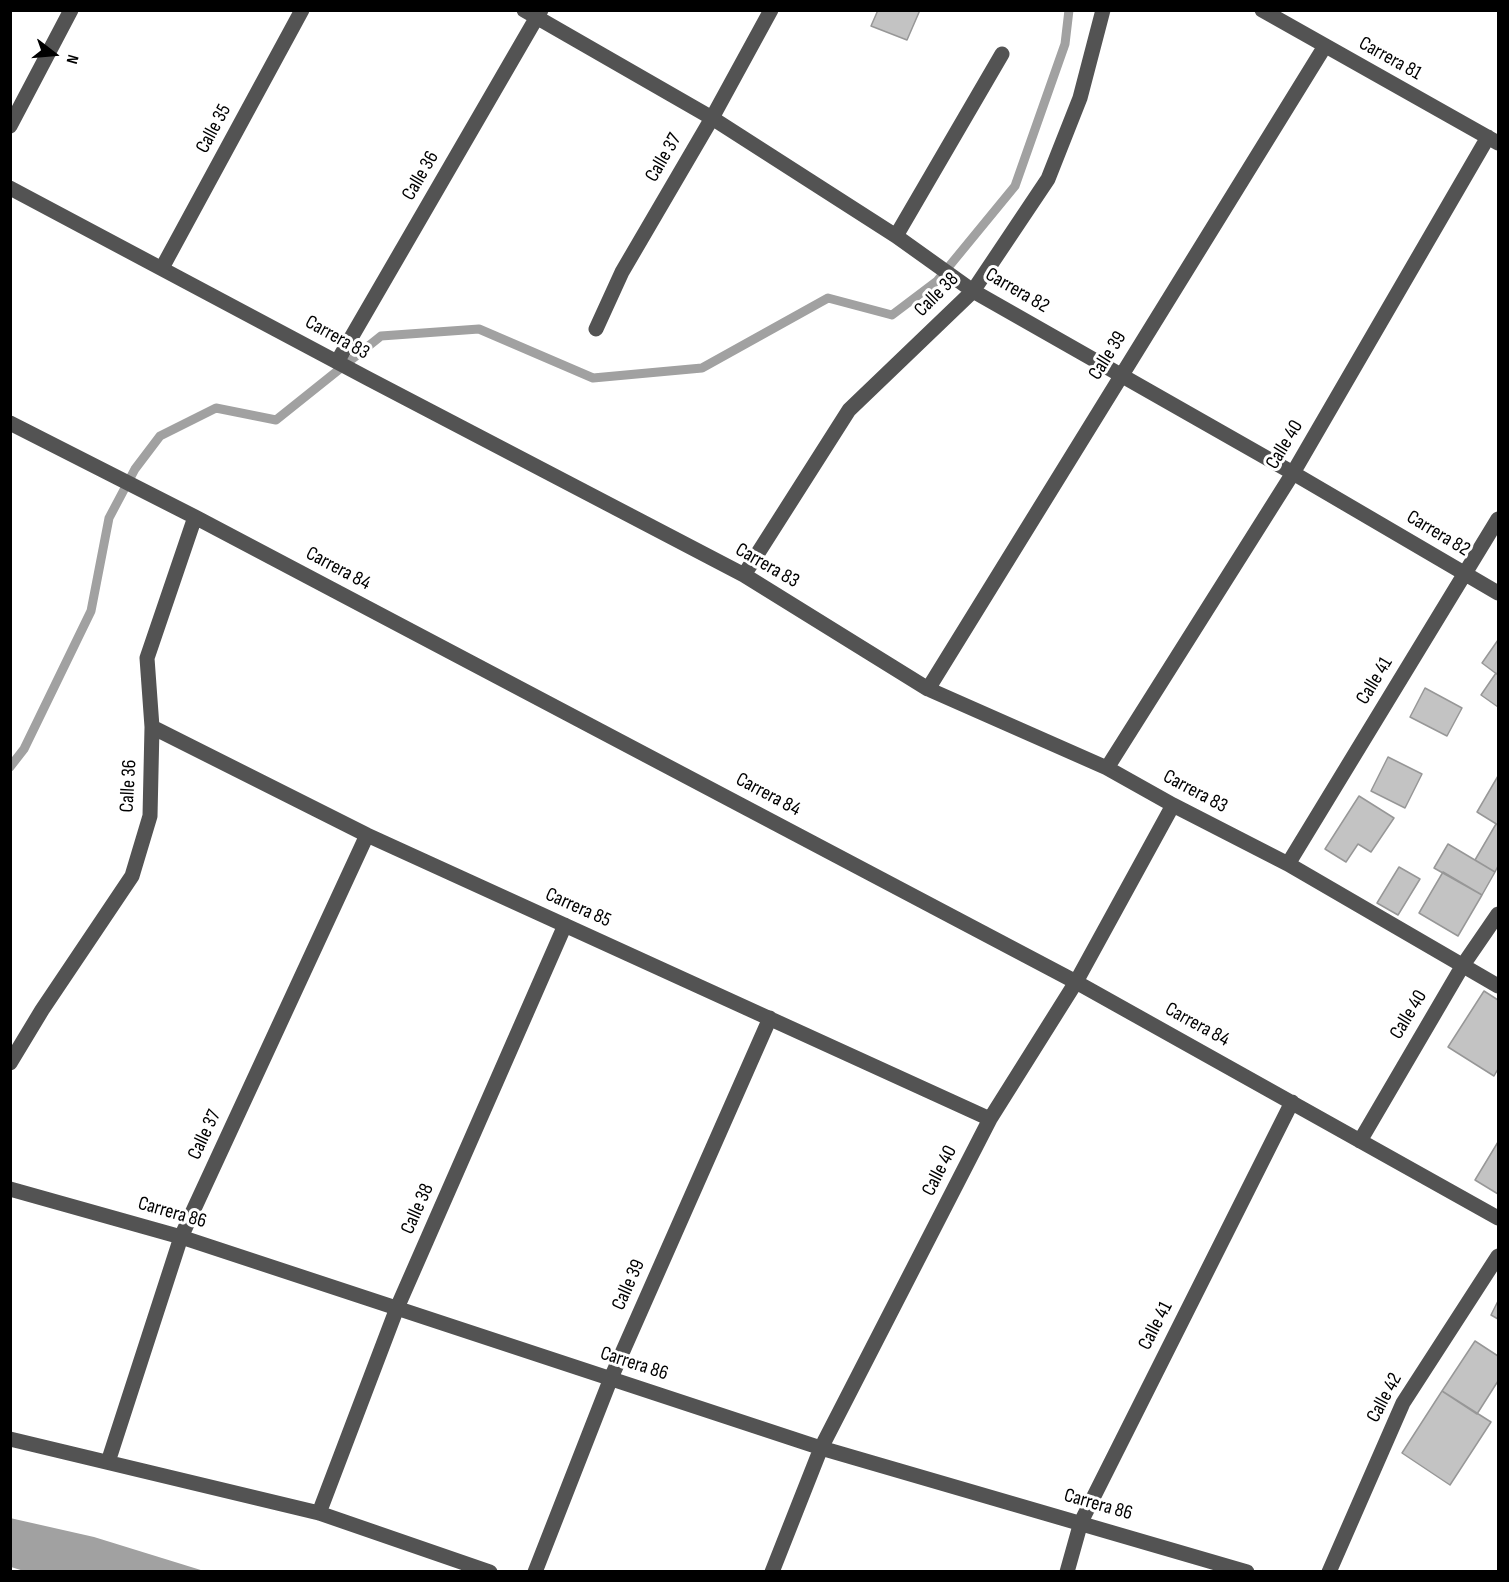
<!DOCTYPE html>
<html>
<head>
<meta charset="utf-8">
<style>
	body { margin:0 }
	#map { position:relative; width:1509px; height:1582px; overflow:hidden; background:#fff; font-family:"Sofia Sans Condensed",sans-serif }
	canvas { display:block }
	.frame { position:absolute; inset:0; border:12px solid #000; pointer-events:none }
	.north { position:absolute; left:24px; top:24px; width:60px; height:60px; -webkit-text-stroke:4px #fff; paint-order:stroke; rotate:106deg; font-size:16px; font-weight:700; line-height:24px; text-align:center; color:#000 }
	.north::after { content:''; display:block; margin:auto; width:21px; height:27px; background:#000; clip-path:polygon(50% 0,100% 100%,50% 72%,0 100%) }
</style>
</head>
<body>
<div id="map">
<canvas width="1509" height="1582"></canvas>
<div class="frame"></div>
<div class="north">N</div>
</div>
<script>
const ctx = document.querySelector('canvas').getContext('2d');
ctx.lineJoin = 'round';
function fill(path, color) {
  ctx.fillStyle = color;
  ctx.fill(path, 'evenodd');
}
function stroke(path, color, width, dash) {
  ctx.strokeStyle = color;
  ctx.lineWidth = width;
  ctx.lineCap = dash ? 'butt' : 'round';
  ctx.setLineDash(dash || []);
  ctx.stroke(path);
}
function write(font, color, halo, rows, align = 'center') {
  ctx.font = font + ' "Sofia Sans Condensed",sans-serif';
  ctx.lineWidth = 6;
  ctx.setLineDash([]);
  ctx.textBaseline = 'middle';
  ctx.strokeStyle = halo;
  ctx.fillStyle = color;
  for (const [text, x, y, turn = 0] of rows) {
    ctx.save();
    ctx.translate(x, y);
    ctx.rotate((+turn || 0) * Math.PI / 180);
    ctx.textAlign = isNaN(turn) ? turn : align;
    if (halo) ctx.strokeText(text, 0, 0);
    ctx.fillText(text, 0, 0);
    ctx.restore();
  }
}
const water = new Path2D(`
	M10,1518L94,1537L204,1571L27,1572L11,1567Z`);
const stream = new Path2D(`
	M10,767L24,749L91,611L109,518L135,469L160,436L216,408L276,420L381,336L479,329L593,378L702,368L828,298L892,315L937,281L1015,186L1065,44L1069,10`);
const building = new Path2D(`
	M878,10H920L907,40L871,26Z
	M1498,640V675L1482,663Z
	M1496,673L1498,675V707L1481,695Z
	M1425,688L1462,708L1447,736L1410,717Z
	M1388,757L1422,774L1405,808L1371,791Z
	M1498,776V825L1477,812Z
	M1359,796L1394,818L1371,852L1358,844L1346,862L1325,849Z
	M1496,824L1498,825V866L1495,872L1475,860Z
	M1448,844L1495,872L1482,895L1434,868Z
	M1399,867L1420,879L1398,915L1377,903Z
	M1443,872L1482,895L1458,936L1419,913Z
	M1484,991L1498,1000V1069L1494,1076L1448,1047Z
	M1498,1142V1194L1475,1180Z
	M1498,1301V1319L1491,1315Z
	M1475,1341L1498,1356V1381L1477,1414L1442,1391Z
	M1442,1391L1491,1422L1450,1485L1402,1453Z`);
const minor = new Path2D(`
	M524,10L712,118L896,236L973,291L1293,473L1498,593
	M1262,10L1498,143
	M10,126L71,10
	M10,188L367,378L744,575L928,689L1107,768L1173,805L1288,864L1498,986
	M896,236L1002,54
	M162,268L302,10
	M596,329L622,272L712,118L771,10
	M337,362L541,10
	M10,423L195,517L1076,982L1498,1218
	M744,575L849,410L973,291L1048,179L1080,98L1103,10
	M928,689L1325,46
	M152,727L367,835L990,1119
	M1107,768L1293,473L1488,137
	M1288,864L1498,519
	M10,1063L42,1010L132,876L150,816L152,727L147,658L195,517
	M1360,1141L1463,965L1498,914
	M10,1189L181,1237L821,1448L1247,1572
	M10,1439L319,1513L490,1572
	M108,1462L181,1237L367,835
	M319,1513L397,1308L565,925
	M535,1572L611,1378L770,1018
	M772,1572L821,1448L990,1119L1076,982L1173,805
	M1067,1572L1081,1522L1292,1102
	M1329,1572L1403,1403L1498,1256`);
const streetNames = [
	["Carrera 81",1390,59,29],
	["Calle 35",214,129,-62],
	["Calle 37",664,158,-60],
	["Calle 36",421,176,-60],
	["Carrera 82",1017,291,30],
	["Calle 38",937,295,-45],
	["Carrera 83",337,338,29],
	["Calle 39",1108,356,-58],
	["Calle 40",1285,445,-59],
	["Carrera 82",1438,534,31],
	["Carrera 83",767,566,30],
	["Carrera 84",338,569,28],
	["Calle 41",1375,681,-59],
	["Calle 36",129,786,-87],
	["Carrera 83",1195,792,28],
	["Carrera 84",768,795,28],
	["Carrera 85",578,908,24],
	["Calle 40",1409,1015,-59],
	["Carrera 84",1197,1025,29],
	["Calle 37",205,1135,-65],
	["Calle 40",940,1171,-63],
	["Calle 38",418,1209,-66],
	["Carrera 86",172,1213,16],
	["Calle 39",629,1285,-66],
	["Calle 41",1156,1326,-63],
	["Carrera 86",634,1364,18],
	["Calle 42",1385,1398,-62],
	["Carrera 86",1098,1505,16]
];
fill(water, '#a1a1a1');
stroke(stream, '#a1a1a1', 9);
fill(building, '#c3c3c3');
stroke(building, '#979797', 1.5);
stroke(minor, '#535353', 15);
write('20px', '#000', '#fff', streetNames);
</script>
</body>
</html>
